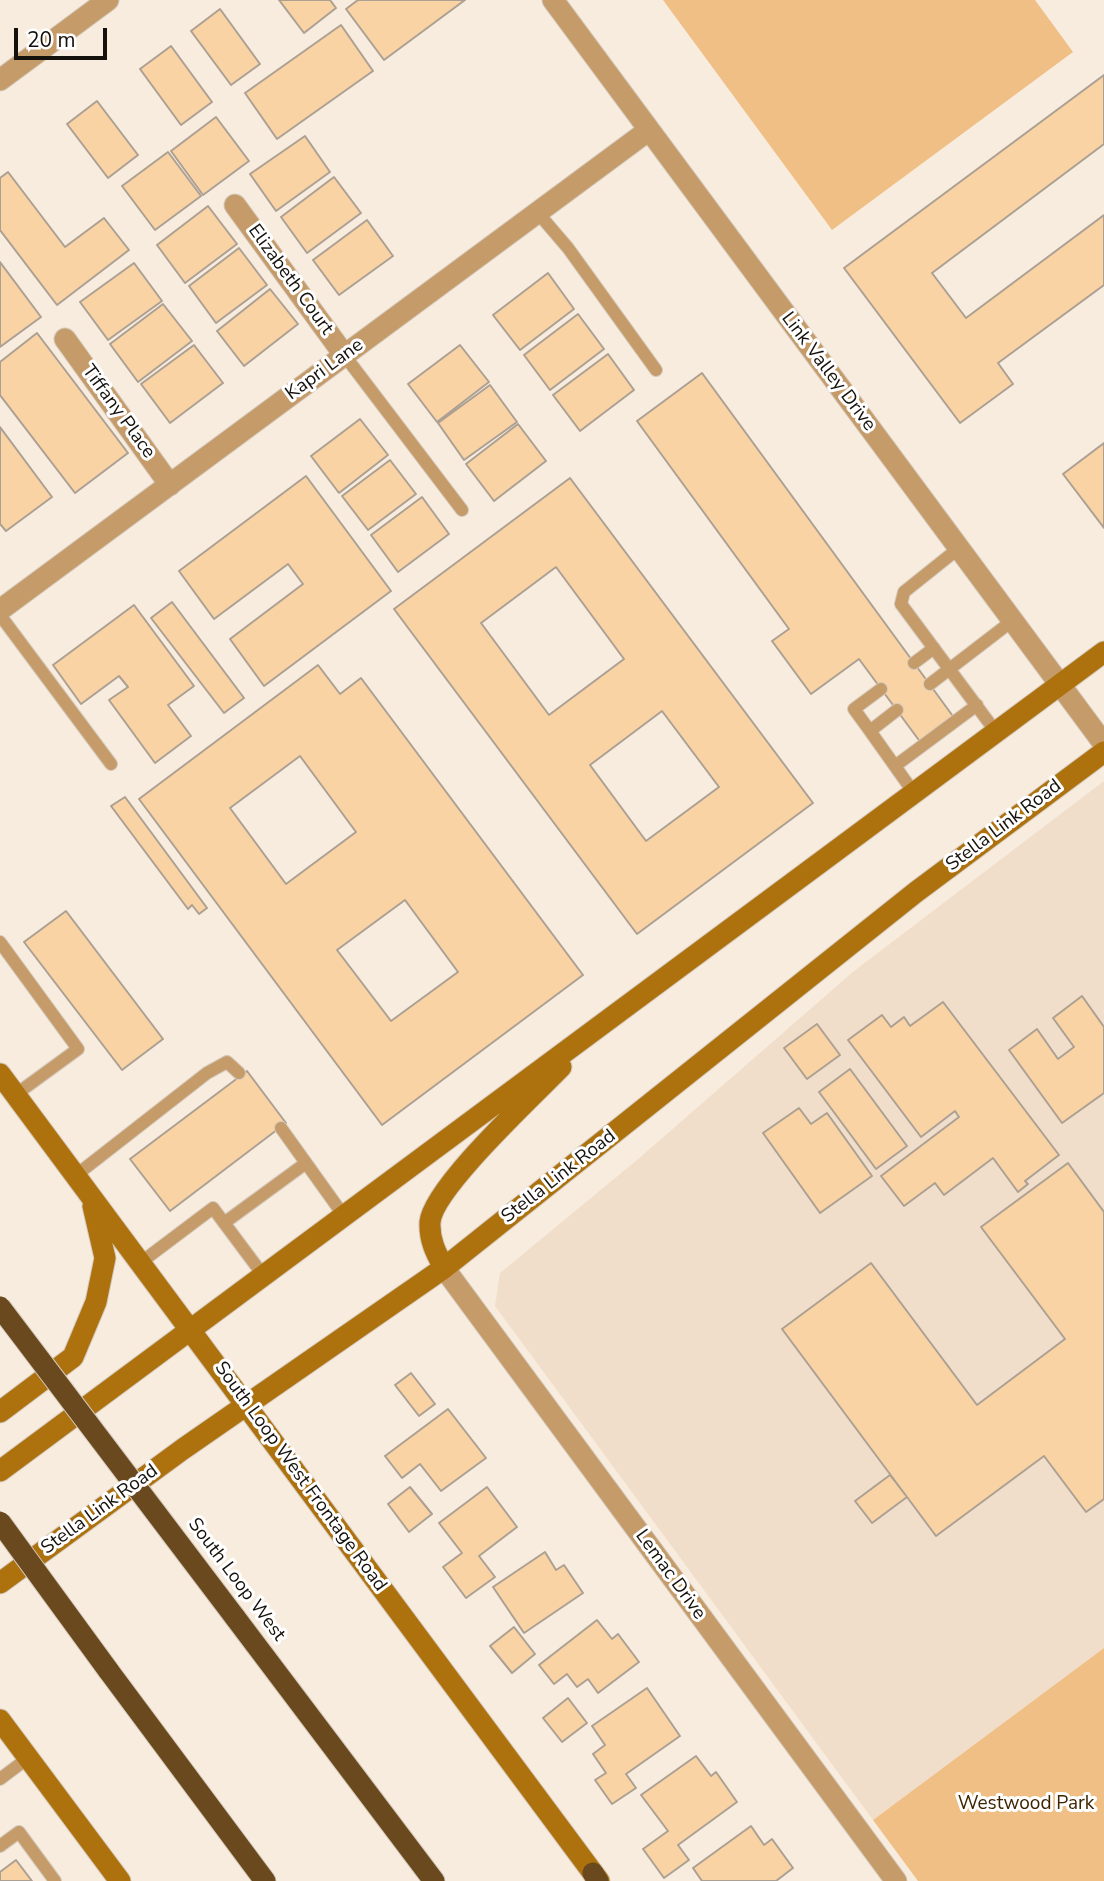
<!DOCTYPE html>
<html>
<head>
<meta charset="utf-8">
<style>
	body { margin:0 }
	#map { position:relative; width:1104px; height:1881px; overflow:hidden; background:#f8ecde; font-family:"Nunito Sans",sans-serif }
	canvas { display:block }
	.scale { position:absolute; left:14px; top:28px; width:93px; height:32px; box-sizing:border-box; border:4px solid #15110c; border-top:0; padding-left:9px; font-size:21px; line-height:24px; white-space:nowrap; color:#15110c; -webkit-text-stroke:5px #fff; paint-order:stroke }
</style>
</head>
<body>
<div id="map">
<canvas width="1104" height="1881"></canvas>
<div class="scale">20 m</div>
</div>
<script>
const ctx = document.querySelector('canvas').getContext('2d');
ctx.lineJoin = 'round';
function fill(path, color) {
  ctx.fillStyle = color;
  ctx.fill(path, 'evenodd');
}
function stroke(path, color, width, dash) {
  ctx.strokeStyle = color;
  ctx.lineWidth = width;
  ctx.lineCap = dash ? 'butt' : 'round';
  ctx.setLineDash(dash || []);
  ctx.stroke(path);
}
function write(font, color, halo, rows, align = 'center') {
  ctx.font = font + ' "Nunito Sans",sans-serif';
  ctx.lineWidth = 6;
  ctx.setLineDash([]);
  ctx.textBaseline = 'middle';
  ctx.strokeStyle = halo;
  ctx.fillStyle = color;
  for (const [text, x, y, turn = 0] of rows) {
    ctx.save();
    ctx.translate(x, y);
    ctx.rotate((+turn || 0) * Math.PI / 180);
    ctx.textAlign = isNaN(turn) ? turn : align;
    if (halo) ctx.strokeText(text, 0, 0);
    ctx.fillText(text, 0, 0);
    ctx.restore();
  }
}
const built = new Path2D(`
	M1104,781V1648L873,1820L495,1306L500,1273L637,1160L854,971Z`);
const green = new Path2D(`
	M663,0H1035L1073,52L832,230Z
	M1104,1648V1881H918L873,1820Z`);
const building = new Path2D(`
	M279,0H330L336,8L304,33Z
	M358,0H465L384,60L346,9Z
	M220,9L260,64L231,85L191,31Z
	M341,25L373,71L277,139L245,93Z
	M171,46L212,102L181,125L140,69Z
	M1104,75V144L932,273L966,318L1104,215V285L998,363L1013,384L960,423L844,268Z
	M97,101L138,155L108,178L67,124Z
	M216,117L249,161L203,195L171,151Z
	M305,136L330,172L276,211L250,174Z
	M168,152L201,196L155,230L122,186Z
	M8,172L65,247L104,218L129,250L57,305L0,230V178Z
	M334,177L361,213L307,253L281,217Z
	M208,206L237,244L185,283L157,245Z
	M367,220L393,256L339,295L313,260Z
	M239,248L267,285L216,323L189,286Z
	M0,262L41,317L0,347Z
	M134,263L162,301L108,340L80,302Z
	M548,273L574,309L520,350L493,315Z
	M270,289L298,324L244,366L217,331Z
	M163,304L192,341L138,382L110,344Z
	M578,314L604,349L550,390L524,355Z
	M37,333L128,453L75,493L0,395V362Z
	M194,345L223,383L170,423L141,384Z
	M460,345L489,382L437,422L408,384Z
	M608,354L634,390L580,431L553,395Z
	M702,373L955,719L921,743L859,659L811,694L772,641L789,629L637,421Z
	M490,385L517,422L464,460L438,423Z
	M360,419L388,455L339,493L311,456Z
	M518,424L546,461L494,501L466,464Z
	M0,427L52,497L6,531L0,524Z
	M1104,443V528L1063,474Z
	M390,460L416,494L368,530L342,496Z
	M306,476L391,591L264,686L230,639L303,584L288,564L214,619L179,571Z
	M570,478L813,803L637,934L394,609ZM556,567L624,659L549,715L481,623ZM662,711L719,787L646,841L590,765Z
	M422,497L449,534L398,572L371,535Z
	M172,602L244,698L224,713L151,618Z
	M134,605L194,686L168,705L191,736L155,763L109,700L128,687L119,676L81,704L53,665Z
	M318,665L340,694L361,678L583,975L382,1125L139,799ZM300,756L356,832L286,884L230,808ZM405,900L458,972L391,1021L337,950Z
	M125,797L207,908L199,914L192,905L188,909L111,806Z
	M66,911L163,1039L122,1070L24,942Z
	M1082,996L1104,1027V1093L1062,1123L1009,1050L1037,1029L1058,1059L1074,1047L1053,1018Z
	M943,1002L1059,1155L1025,1181L1028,1184L1018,1192L993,1158L944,1195L935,1183L904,1206L881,1176L959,1117L955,1111L921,1137L848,1040L882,1015L891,1027L904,1017L910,1026Z
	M817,1024L840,1055L807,1079L784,1048Z
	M850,1069L907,1146L876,1169L819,1092Z
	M247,1071L286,1123L170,1211L130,1159Z
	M799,1108L811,1124L827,1113L872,1176L820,1213L763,1133Z
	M1068,1163L1104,1212V1499L1086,1512L1044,1456L936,1536L782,1329L871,1263L977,1405L1065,1339L981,1227Z
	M411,1373L435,1404L419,1416L395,1385Z
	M448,1409L486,1458L441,1491L420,1464L402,1478L385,1456Z
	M890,1475L907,1497L872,1523L855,1501Z
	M410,1487L432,1514L409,1532L388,1504Z
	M487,1487L517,1527L479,1556L495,1577L466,1598L443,1567L462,1553L439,1523Z
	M545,1552L556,1570L564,1565L583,1593L524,1633L493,1587Z
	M597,1620L612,1639L618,1634L639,1662L598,1693L588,1679L577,1687L567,1674L554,1684L539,1665Z
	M514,1627L535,1654L512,1673L490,1646Z
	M647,1688L680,1736L626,1774L636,1788L612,1804L595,1780L606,1773L593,1754L605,1745L592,1726Z
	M568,1698L587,1723L562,1742L543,1718Z
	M696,1756L711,1776L716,1772L737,1802L678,1845L689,1860L664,1878L643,1849L668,1831L641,1795Z
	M751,1826L764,1845L772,1839L793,1868L776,1881H702L693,1868Z
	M16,1860L32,1881H0V1872Z`);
const lane = new Path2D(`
	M538,213L568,248L656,370
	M345,356L462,510
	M959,548L904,592L901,604L996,732
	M0,615L111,764
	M914,663L934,648
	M930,684L1012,621
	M897,710L870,731L914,793
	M870,731L854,709L881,689
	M895,766L977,705
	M0,942L78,1049L15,1095
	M281,1128L344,1216
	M75,1176L207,1073L227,1062L239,1073
	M224,1223L306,1163
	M140,1263L213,1208L263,1275
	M0,1779L28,1758
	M0,1846L19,1832L55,1881`);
const street = new Path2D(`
	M553,0L1104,744
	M0,80L108,0
	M235,205L345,356
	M65,339L170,485
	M0,610L649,130
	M444,1268L896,1881`);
const secondary = new Path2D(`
	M0,1074L599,1881
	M444,1268C436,1253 429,1240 430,1222C433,1188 534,1095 561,1067
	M0,1412L73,1357L96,1302L105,1258L93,1206
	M0,1471L1104,652
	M0,1583L183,1449L444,1268L916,892L1104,752
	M0,1720L120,1881`);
const highway = new Path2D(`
	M234,1616L434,1881
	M108,1670L265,1881
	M593,1873L598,1881`);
const highwayBridge = new Path2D(`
	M0,1307L234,1616
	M0,1522L108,1670`);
const streetNames = [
	["Elizabeth Court",290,280,54],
	["Kapri Lane",325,370,-36],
	["Link Valley Drive",828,372,53],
	["Tiffany Place",118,412,54],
	["Stella Link Road",1004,826,-37],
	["Stella Link Road",559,1177,-38],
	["South Loop West Frontage Road",300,1477,54],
	["Stella Link Road",100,1510,-36],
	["Lemac Drive",670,1575,54],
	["South Loop West",236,1580,53]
];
const parkNames = [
	["Westwood Park",1026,1804]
];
fill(built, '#f0deca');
fill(green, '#efbf85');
fill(building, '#fad3a5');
stroke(building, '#aca093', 2);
stroke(lane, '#d4c9bc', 14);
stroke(street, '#d4c9bc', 23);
stroke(secondary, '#d4c9bc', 23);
stroke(highway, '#d4c9bc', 23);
stroke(lane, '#c49b69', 12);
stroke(street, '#c49b69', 21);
stroke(secondary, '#ad710d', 21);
stroke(highway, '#69491d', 21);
stroke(highwayBridge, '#d4c9bc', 23, []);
stroke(highwayBridge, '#69491d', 21);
write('19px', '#15110c', '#fff', streetNames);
write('19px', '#3e2501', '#fff', parkNames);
</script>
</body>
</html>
